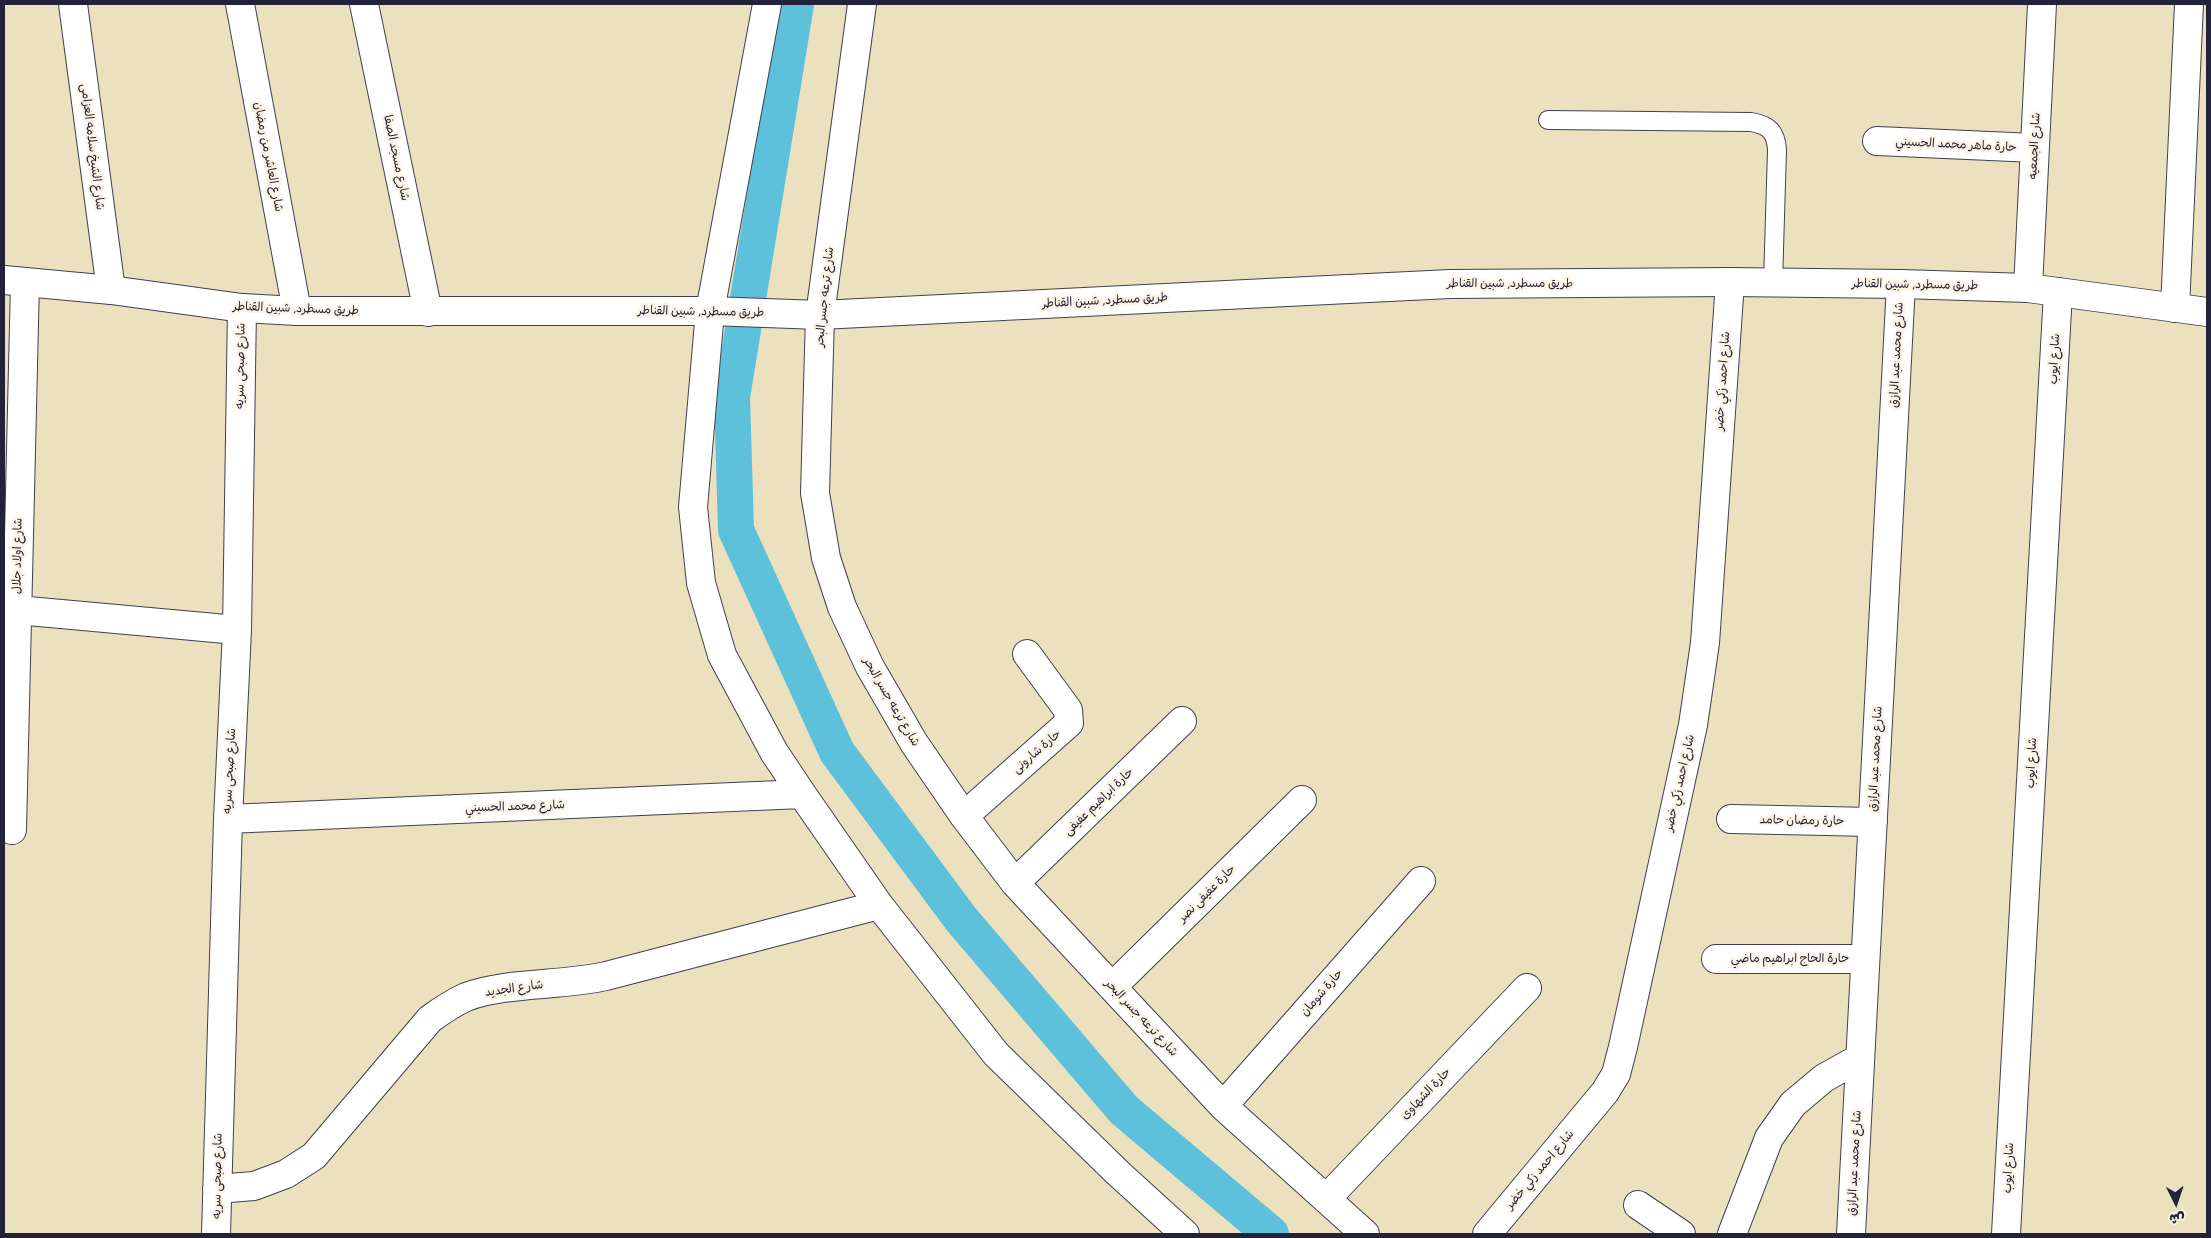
<!DOCTYPE html>
<html>
<head>
<meta charset="utf-8">
<style>
	body { margin:0 }
	#map { position:relative; width:2211px; height:1238px; overflow:hidden; background:#ebe1be; font-family:Pangolin,"Playpen Sans Arabic",sans-serif }
	canvas { display:block }
	.frame { position:absolute; inset:0; border:5px solid #22223b; pointer-events:none }
	.north { position:absolute; left:2151px; top:1178px; width:50px; height:50px; -webkit-text-stroke:4px #fcf5e5; paint-order:stroke; rotate:176deg; font-size:14px; font-weight:700; line-height:20px; text-align:center; color:#22223b }
	.north::after { content:''; display:block; margin:auto; width:18px; height:22px; background:#22223b; clip-path:polygon(50% 0,100% 100%,50% 72%,0 100%) }
</style>
</head>
<body>
<div id="map">
<canvas width="2211" height="1238"></canvas>
<div class="frame"></div>
<div class="north">ش</div>
</div>
<script>
const ctx = document.querySelector('canvas').getContext('2d');
ctx.lineJoin = 'round';
function stroke(path, color, width, dash) {
  ctx.strokeStyle = color;
  ctx.lineWidth = width;
  ctx.lineCap = dash ? 'butt' : 'round';
  ctx.setLineDash(dash || []);
  ctx.stroke(path);
}
function write(font, color, halo, rows, align = 'center') {
  ctx.font = font + ' Pangolin,"Playpen Sans Arabic",sans-serif';
  ctx.lineWidth = 5;
  ctx.setLineDash([]);
  ctx.textBaseline = 'middle';
  ctx.strokeStyle = halo;
  ctx.fillStyle = color;
  for (const [text, x, y, turn = 0] of rows) {
    ctx.save();
    ctx.translate(x, y);
    ctx.rotate((+turn || 0) * Math.PI / 180);
    ctx.textAlign = isNaN(turn) ? turn : align;
    if (halo) ctx.strokeText(text, 0, 0);
    ctx.fillText(text, 0, 0);
    ctx.restore();
  }
}
const canal = new Path2D(`
	M796,4L732,397L736,530L837,752L961,919L1124,1110L1271,1234`);
const service = new Path2D(`
	M1548,120L1751,122C1769,125 1776,132 1777,150L1773,283`);
const minor = new Path2D(`
	M73,4L111,290
	M240,4L297,311
	M364,4L428,312
	M767,4L710,311L693,507L701,583L722,655L774,752L802,794L879,905L996,1054L1118,1173L1185,1234
	M1877,141L2035,148
	M2028,288L2042,4
	M2175,308L2189,4
	M820,315L815,493L826,558L842,607L870,667L914,743L964,816L1015,883L1223,1106L1365,1234
	M17,610L237,630
	M964,816L1069,723L1068,710L1027,654
	M228,819L802,794
	M1731,819L1873,822
	M12,830L25,282
	M1015,883L1182,721
	M1716,959H1864
	M1112,987L1302,800
	M1223,1106L1421,881
	M217,1189L254,1186L286,1174L314,1156L430,1019C441,1011 453,1003 466,997C505,982 563,986 606,976L879,905
	M1326,1199L1527,988
	M1638,1205L1681,1234
	M216,1234L228,819L237,630L242,308
	M1487,1234L1605,1092L1616,1074L1623,1047L1693,725L1705,643L1730,282
	M1732,1234L1769,1138L1793,1104L1824,1078L1860,1058
	M1851,1234L1901,284
	M2006,1234L2058,292`);
const tertiary = new Path2D(`
	M820,315L862,4`);
const secondary = new Path2D(`
	M4,280L111,290L242,308L297,311H710L820,315L1450,284L1730,282L1901,284L2028,288L2207,312`);
const streetNames = [
	["حارة ماهر محمد الحسيني",1956,145,3],
	["شارع الجمعيه",2035,146,-87],
	["شارع الشيخ سلامه العزامى",92,147,83],
	["شارع العاشر من رمضان",268,157,79],
	["شارع مسجد الصفا",396,158,78],
	["طريق مسطرد, شبين القناطر",1510,284],
	["طريق مسطرد, شبين القناطر",1915,285,1],
	["شارع ترعه جسر البحر",825,297,-84],
	["طريق مسطرد, شبين القناطر",1105,301,-3],
	["طريق مسطرد, شبين القناطر",296,309,2],
	["طريق مسطرد, شبين القناطر",701,312,1],
	["شارع محمد عبد الرازق",1897,355,-87],
	["شارع ايوب",2055,359,-87],
	["شارع صبحى سريه",241,366,-89],
	["شارع احمد زكي خضر",1723,381,-86],
	["شارع اولاد جلال",18,556,-89],
	["شارع ترعه جسر البحر",891,702,60],
	["حارة شارونى",1037,752,-41],
	["شارع محمد عبد الرازق",1876,759,-87],
	["شارع ايوب",2032,763,-87],
	["شارع صبحى سريه",230,771,-87],
	["شارع احمد زكي خضر",1680,783,-77],
	["حارة ابراهيم عفيفى",1099,802,-44],
	["شارع محمد الحسيني",515,807,-2],
	["حارة رمضان حامد",1802,821,1],
	["حارة عفيفى نصر",1207,894,-45],
	["حارة الحاج ابراهيم ماضي",1790,959],
	["شارع الجديد",514,989,-8],
	["حارة شومان",1322,993,-49],
	["شارع ترعه جسر البحر",1141,1018,47],
	["حارة الشهاوى",1426,1094,-46],
	["شارع محمد عبد الرازق",1855,1163,-87],
	["شارع ايوب",2009,1168,-87],
	["شارع احمد زكي خضر",1540,1170,-50],
	["شارع صبحى سريه",218,1176,-89]
];
stroke(canal, '#5dc1db', 36);
stroke(service, '#403f4f', 20);
stroke(minor, '#403f4f', 30);
stroke(tertiary, '#403f4f', 30);
stroke(secondary, '#403f4f', 30);
stroke(service, '#fff', 18);
stroke(minor, '#fff', 28);
stroke(tertiary, '#fff', 28);
stroke(secondary, '#fff', 28);
write('12px', '#22223b', '#fcf5e5', streetNames);
</script>
</body>
</html>
